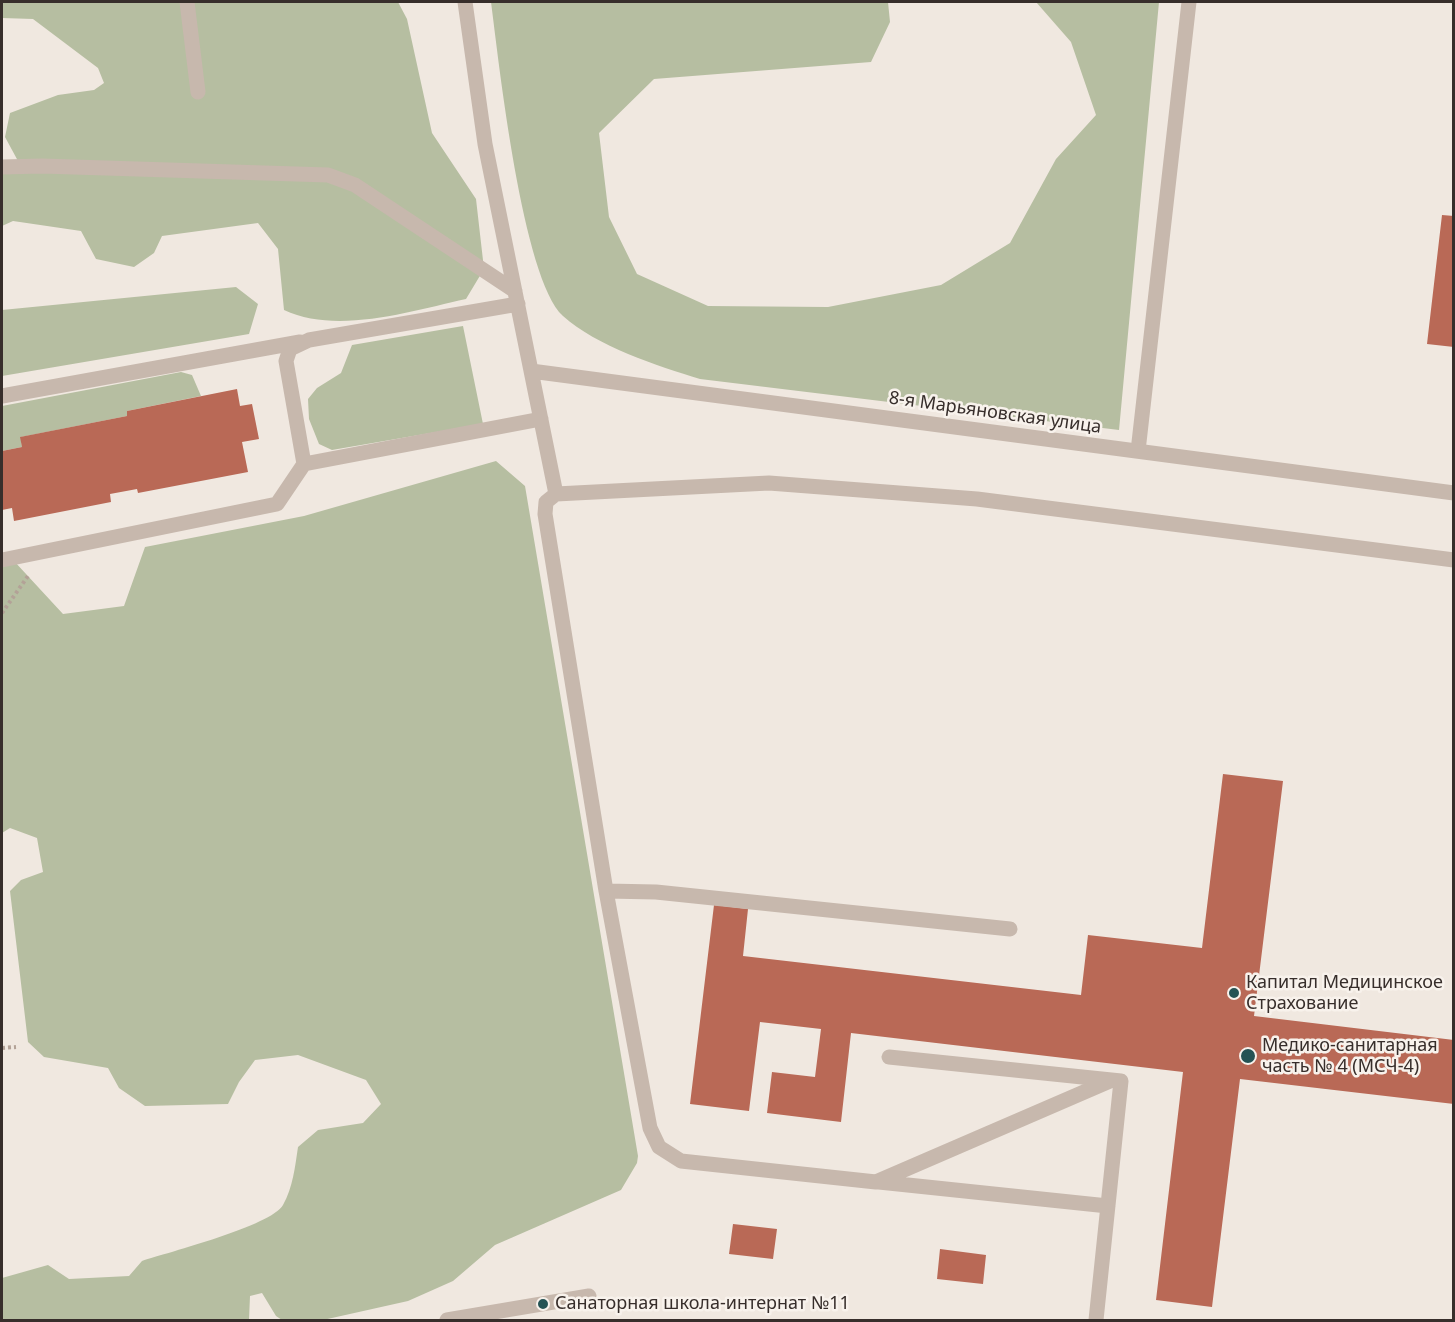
<!DOCTYPE html>
<html>
<head>
<meta charset="utf-8">
<style>
	body { margin:0 }
	#map { position:relative; width:1455px; height:1322px; overflow:hidden; background:#f0e8e0; font-family:"Noto Sans",sans-serif }
	canvas { display:block }
	.frame { position:absolute; inset:0; border:3px solid #372e2b; pointer-events:none }
</style>
</head>
<body>
<div id="map">
<canvas width="1455" height="1322"></canvas>
<div class="frame"></div>
</div>
<script>
const ctx = document.querySelector('canvas').getContext('2d');
ctx.lineJoin = 'round';
function fill(path, color) {
  ctx.fillStyle = color;
  ctx.fill(path, 'evenodd');
}
function stroke(path, color, width, dash) {
  ctx.strokeStyle = color;
  ctx.lineWidth = width;
  ctx.lineCap = dash ? 'butt' : 'round';
  ctx.setLineDash(dash || []);
  ctx.stroke(path);
}
function write(font, color, halo, rows, align = 'center') {
  ctx.font = font + ' "Noto Sans",sans-serif';
  ctx.lineWidth = 5;
  ctx.setLineDash([]);
  ctx.textBaseline = 'middle';
  ctx.strokeStyle = halo;
  ctx.fillStyle = color;
  for (const [text, x, y, turn = 0] of rows) {
    ctx.save();
    ctx.translate(x, y);
    ctx.rotate((+turn || 0) * Math.PI / 180);
    ctx.textAlign = isNaN(turn) ? turn : align;
    if (halo) ctx.strokeText(text, 0, 0);
    ctx.fillText(text, 0, 0);
    ctx.restore();
  }
}
const green = new Path2D(`
	M2,2H398L407,19L432,133L476,199L484,269L466,299C411,311 337,335 284,310L278,249L258,223L162,236L154,253L134,267L96,259L81,231L13,221L2,226V171L18,161L5,137L10,113L58,95L94,90L104,83L98,68L33,19L2,18Z
	M491,2H888L890,22L871,62L654,79L599,133L609,217L637,274L708,306L828,307L941,285L1010,243L1056,159L1096,115L1071,42L1036,2H1159L1119,430L700,379C658,366 596,346 563,316C522,278 499,63 491,2Z
	M236,287L258,304L249,334L2,376V310Z
	M463,326L483,424L332,450L319,444L309,419L308,399L317,388L341,373L352,345Z
	M181,372L192,375L201,396L127,411V416L21,437L22,447L2,451V406Z
	M496,461L525,486L638,1156L637,1163L621,1190L495,1245L453,1281L408,1301L323,1320H282L276,1316L262,1293L250,1296L249,1320H2V1278L48,1265L69,1279L129,1276L142,1261C169,1252 271,1226 283,1205C293,1187 295,1167 298,1147L318,1130L363,1123L381,1104L366,1080L298,1055L255,1060L239,1082L228,1104L145,1106L119,1088L108,1068L44,1057L28,1042L10,891L21,880L43,872L37,838L10,828L2,833V564L14,561L63,614L124,606L145,547L304,516Z`);
const building = new Path2D(`
	M1442,215L1454,216V347L1427,344Z
	M237,389L240,406L252,404L259,439L242,442L248,472L138,493L137,489L110,494L111,502L14,521L12,508L2,510V451L22,447L20,437L127,416V411Z
	M1223,774L1283,781L1254,1016L1454,1040V1104L1240,1079L1212,1307L1156,1300L1183,1072L851,1033L841,1122L767,1113L772,1072L815,1077L821,1029L760,1022L749,1111L690,1104L714,905L748,909L743,956L1081,995L1088,935L1202,948Z
	M733,1224L777,1229L773,1259L729,1254Z
	M940,1249L986,1255L983,1284L937,1279Z`);
const path = new Path2D(`
	M2,613L28,576
	M2,1048L16,1047`);
const minor = new Path2D(`
	M187,2L198,92
	M465,2L485,144L556,494
	M2,167L42,166L328,175L355,185L515,291
	M531,371L1454,493
	M2,396L300,342
	M1138,451L1189,2
	M304,464L541,419
	M2,560L277,504L304,464L286,361L290,349L309,340L518,304
	M606,891L545,514L546,502L556,494L769,483L977,499L1454,560
	M1010,929L656,892L606,891L650,1128L659,1147L681,1161L876,1182L1112,1080
	M889,1057L1121,1081L1096,1320
	M879,1182L1108,1206
	M447,1320L589,1296`);
const markers = [
	[1234,993,6,"#255354"],
	[1248,1056,8,"#255354"],
	[543,1304,6,"#255354"]
];
const streetNames = [
	["8-я Марьяновская улица",995,413,8]
];
const poiNames = [
	["Капитал Медицинское",1246,983],
	["Страхование",1246,1004],
	["Медико-санитарная",1262,1046],
	["часть № 4 (МСЧ-4)",1262,1067],
	["Санаторная школа-интернат №11",555,1304]
];
fill(green, '#b6bea1');
fill(building, '#b96956');
stroke(path, '#b3a297', 4, [3, 3]);
stroke(minor, '#c7b8ad', 15);
for (const [x, y, r, color] of markers) {
  const dot = new Path2D();
  dot.arc(x, y, r, 0, 2 * Math.PI);
  ctx.fillStyle = color;
  ctx.fill(dot);
  stroke(dot, '#f8f2ec', 2);
}
write('18px', '#372e2b', '#f8f2ec', streetNames);
write('18px', '#372e2b', '#f8f2ec', poiNames, 'left');
</script>
</body>
</html>
